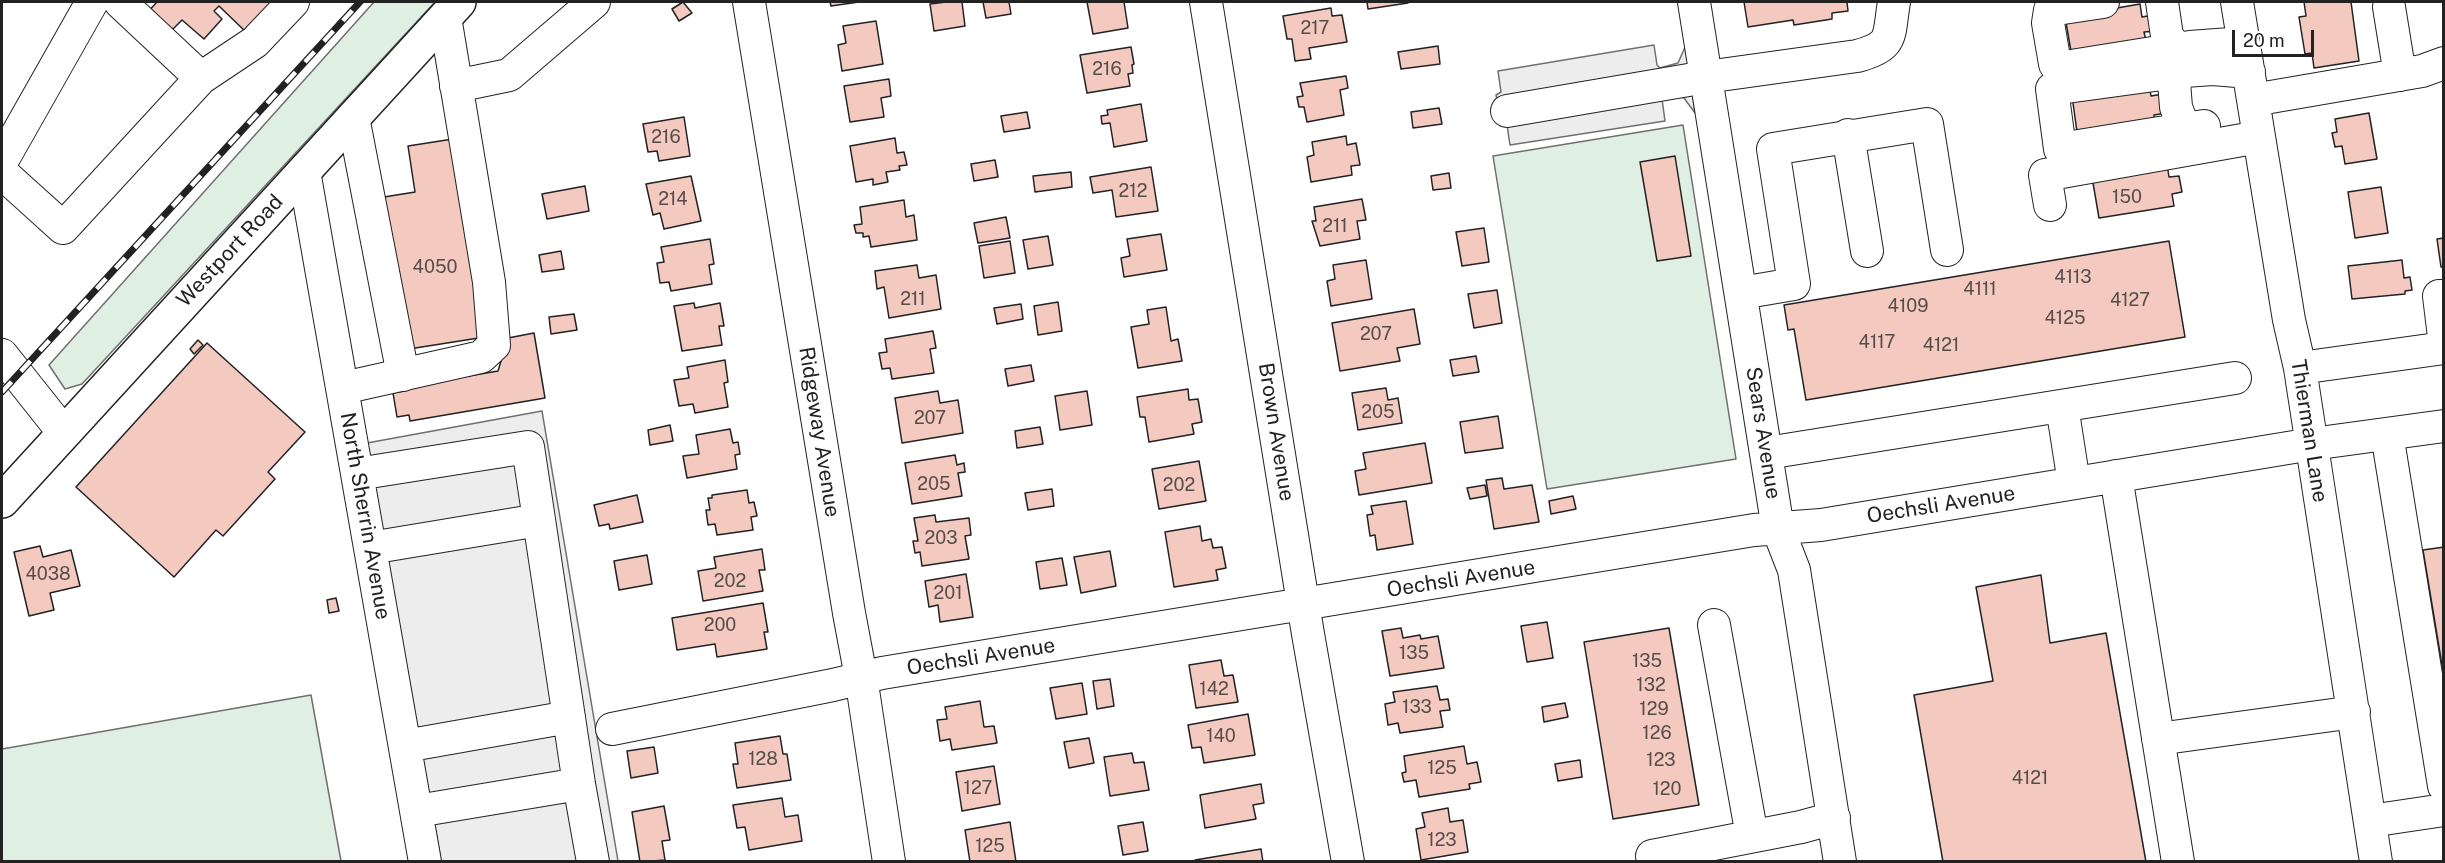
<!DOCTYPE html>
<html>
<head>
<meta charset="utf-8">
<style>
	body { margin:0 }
	#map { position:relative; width:2445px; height:863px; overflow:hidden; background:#fff; font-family:"Public Sans",sans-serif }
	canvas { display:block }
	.frame { position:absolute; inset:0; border:3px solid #222; pointer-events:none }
	.scale { position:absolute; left:2232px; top:30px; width:82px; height:27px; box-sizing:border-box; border:3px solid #222; border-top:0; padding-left:8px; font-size:18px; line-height:21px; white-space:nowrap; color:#222; -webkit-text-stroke:4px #fff; paint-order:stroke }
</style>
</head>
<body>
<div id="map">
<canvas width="2445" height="863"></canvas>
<div class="frame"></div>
<div class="scale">20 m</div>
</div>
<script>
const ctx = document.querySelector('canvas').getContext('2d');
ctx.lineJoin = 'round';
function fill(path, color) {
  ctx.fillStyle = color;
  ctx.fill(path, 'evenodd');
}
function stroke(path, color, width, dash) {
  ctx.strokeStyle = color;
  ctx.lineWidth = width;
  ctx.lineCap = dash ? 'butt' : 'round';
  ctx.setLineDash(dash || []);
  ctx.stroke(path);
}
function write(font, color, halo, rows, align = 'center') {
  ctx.font = font + ' "Public Sans",sans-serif';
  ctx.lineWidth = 4.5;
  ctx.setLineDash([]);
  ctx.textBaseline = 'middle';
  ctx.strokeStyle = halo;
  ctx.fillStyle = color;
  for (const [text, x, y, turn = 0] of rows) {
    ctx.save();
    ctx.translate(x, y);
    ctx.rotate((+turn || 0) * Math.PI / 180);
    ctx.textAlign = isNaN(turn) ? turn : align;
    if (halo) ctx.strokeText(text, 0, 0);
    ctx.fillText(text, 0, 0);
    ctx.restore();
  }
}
const green = new Path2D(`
	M374,2H435L82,384L65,389L49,365Z
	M1683,125L1736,459L1547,489L1493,156Z
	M311,695L341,861H2V749Z`);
const parking = new Path2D(`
	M1654,45L1657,65L1660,68L1678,63L1686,45L1695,113L1684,98L1677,96L1662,99L1665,121L1510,145L1507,125H1501L1496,95L1501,92L1498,71Z
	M542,411L618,861H441L367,443Z`);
const building = new Path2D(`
	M157,2H278L248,34L219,6L214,11L222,19L204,39L182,20L168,34L146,14Z
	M683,2L692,13L679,21L672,9Z
	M830,2H859L831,6Z
	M946,2H962L965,26L934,31L930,4Z
	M983,2H1009L1011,14L986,18Z
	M1087,2H1124L1128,28L1093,34Z
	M1367,2H1408V3L1368,9Z
	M1744,2H1847L1848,11L1832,13V19L1794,25L1793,20L1748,27Z
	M2304,2H2351L2359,61L2314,68L2312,53L2305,54L2299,17L2306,16Z
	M2140,4L2142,17L2153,15L2156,31L2144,32L2147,45L2072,57L2065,17Z
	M1331,8L1332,16L1342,15L1347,42L1309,48L1311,59L1295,61L1292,39H1287L1283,16Z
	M876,21L883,64L842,71L838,45L846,43L843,26Z
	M1438,46L1440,64L1401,69L1398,52Z
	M1131,47L1134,64L1132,65L1133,73L1128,74L1130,86L1087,93L1080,55Z
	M1346,76L1348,88L1340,90L1344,115L1307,122L1304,107H1299L1297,97L1303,96L1300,83Z
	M889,79L891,96L881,98L884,117L850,122L844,86Z
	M2149,84L2151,96L2163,94L2166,113L2154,115L2155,128L2078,139L2072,96Z
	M1141,104L1147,141L1114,147L1110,123L1102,124L1101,116L1108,115L1107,110Z
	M1439,108L1442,124L1413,128L1411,112Z
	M1027,112L1030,128L1004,132L1001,116Z
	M2369,113L2377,159L2345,164L2342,146L2335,147L2332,133L2337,132L2335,119Z
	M684,117L690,156L659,161L657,151L648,152L643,124Z
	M1346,136L1347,145L1356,143L1360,165L1351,166L1352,175L1311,182L1307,157L1314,155L1312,142Z
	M895,138L897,153L904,152L907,165L899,166L900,170L886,172L888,182L873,185V179L856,182L850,146Z
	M453,139L485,337L409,349L384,197L415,192L408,146Z
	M1675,156L1691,256L1657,261L1640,162Z
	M995,160L998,177L974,181L971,164Z
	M2167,164L2169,177L2179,176L2182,192L2172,194L2174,206L2099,218L2092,177Z
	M1151,167L1158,211L1116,217L1112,190L1093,193L1090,177Z
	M1071,172L1072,187L1035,192L1033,176Z
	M1449,173L1451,188L1433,190L1431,176Z
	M691,176L701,221L664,229L660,213L653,215L646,184Z
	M585,186L589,211L547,219L542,194Z
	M2381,187L2388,233L2355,238L2348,192Z
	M1362,199L1366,220L1357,221L1360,239L1320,246L1312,221H1316L1314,207Z
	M904,200L906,217L914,215L917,240L871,247L869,236L863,237V233H856L854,225L862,224L860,207Z
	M1006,217L1010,238L978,243L974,223Z
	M1484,228L1489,262L1462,266L1456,232Z
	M1161,234L1167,270L1124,277L1121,258L1130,256L1127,239Z
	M1048,236L1053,265L1028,269L1023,240Z
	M2444,238V267H2441L2437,239Z
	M710,239L714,264L709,265L712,284L671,291L669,282L660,283L657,263L664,262L661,247Z
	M1010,241L1015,273L984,278L979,246Z
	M2169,241L2185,337L1806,400L1794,329L1788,330L1784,305Z
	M561,251L564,269L542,272L539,255Z
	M1366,260L1372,299L1331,306L1327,281L1335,279L1333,265Z
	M2402,260L2404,278L2410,277L2412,290L2405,291V294L2352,299L2348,266Z
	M917,265L919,278L936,275L941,309L889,318L884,287L877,289L875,271Z
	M1497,290L1502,323L1474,328L1468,294Z
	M1058,302L1062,331L1038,335L1034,306Z
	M694,303L695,308L720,303L724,326H719L722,345L682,351L674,306Z
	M1021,304L1023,319L997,324L994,308Z
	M1166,307L1171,341L1178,339L1182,361L1138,368L1131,327L1149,324L1147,310Z
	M1414,309L1420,344L1397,348L1400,361L1340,371L1332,323Z
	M574,314L577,330L551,334L549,317Z
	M933,331L936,348L930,349L934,373L892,379L890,368L882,369L879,353L887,352L885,339Z
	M534,333L545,398L410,421L409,415L397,417L393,393L405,391L404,387L498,371L508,338Z
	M198,340L203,345L194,354L190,349Z
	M207,343L305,432L268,472L275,479L223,536L216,530L174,577L76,487Z
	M1476,356L1479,372L1453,376L1450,360Z
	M725,360L728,382L724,383L728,407L695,413L693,404L679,406L674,380L689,378L687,367Z
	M1031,365L1034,381L1008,386L1005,369Z
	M1386,388L1388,400L1398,398L1402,423L1358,430L1352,393Z
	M1188,389L1189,400L1198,399L1202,422L1192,424L1194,434L1149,442L1145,417H1140L1137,397Z
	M938,391L940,403L958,400L963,433L902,443L895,398Z
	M1087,391L1092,425L1060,430L1055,396Z
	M1498,416L1503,448L1465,453L1460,422Z
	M670,425L673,441L650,445L648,430Z
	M1040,427L1043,444L1017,448L1015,431Z
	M730,429L733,443L738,442L740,454L735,455L737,469L687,478L683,456L699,454L696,435Z
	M1425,443L1432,483L1359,495L1355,471L1366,469L1363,453Z
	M955,455L957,465L964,463L965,472L958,473L962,496L912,504L905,463Z
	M1199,461L1206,501L1159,509L1152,469Z
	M1502,478L1504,489L1532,485L1539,522L1494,529L1486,480Z
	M1485,485L1487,496L1470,499L1467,488Z
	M1052,489L1054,506L1028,510L1025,493Z
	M747,490L749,503L754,502L757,516L751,517L753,530L717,535L715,524L708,525L706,510H710L708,498H712V495Z
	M637,495L643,522L610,529L609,524L599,526L594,505Z
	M1573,496L1576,509L1551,514L1549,501Z
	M1406,501L1413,544L1377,550L1375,535L1370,536L1367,515L1373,514L1371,506Z
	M935,515L936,522L969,518L971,535L965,536L969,559L922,566L920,552L915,553L913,541H918L914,518Z
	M1200,526L1202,541L1211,539L1213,548L1222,547L1226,568L1216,570L1218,580L1174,587L1165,532Z
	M40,546L43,557L71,550L80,586L50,593L54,610L29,616L14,552Z
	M2444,547V677L2423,550Z
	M762,549L765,570H759L763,591L703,601L698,571L716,568L714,557Z
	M1110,551L1116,586L1081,593L1074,557Z
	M647,555L652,584L619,590L614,561Z
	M1062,558L1067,585L1040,589L1036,562Z
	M966,574L973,617L940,622L938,605L929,607L925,581Z
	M2041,575L2050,643L2106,633L2146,862H1943L1914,695L1993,681L1976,587Z
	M336,598L339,611L329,613L327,600Z
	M763,603L768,632H764L767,649L717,657L715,644L677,650L672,618Z
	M1547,622L1553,658L1527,662L1521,626Z
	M1401,628L1403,638L1420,635L1421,639L1438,636L1444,668L1390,676L1382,631Z
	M1669,628L1699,805L1613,819L1584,642Z
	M1221,660L1224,676L1233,675L1238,702L1196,708L1189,665Z
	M1110,679L1114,706L1097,709L1093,681Z
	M1082,683L1087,714L1056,719L1050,688Z
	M1437,686L1440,700L1448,699L1450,710L1440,711L1443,727L1400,733L1398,723L1388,725L1385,704L1395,702L1393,692Z
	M980,701L984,727L994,726L997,743L952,750L950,739L940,741L937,720L947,719L945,707Z
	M1565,703L1568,717L1544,722L1542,707Z
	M1248,714L1255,755L1204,763L1201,747L1192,748L1188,725Z
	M780,736L783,754H787L791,780L737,788L733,764H738L735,743Z
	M1089,738L1094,763L1069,768L1064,742Z
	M1464,746L1467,764L1477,762L1481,782L1469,784L1470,789L1419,797L1416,780L1404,782L1402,773L1406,772L1404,756Z
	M654,747L658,773L631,778L627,751Z
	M1132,753L1134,763L1144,762L1149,790L1110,796L1104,757Z
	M1580,760L1582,777L1558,781L1555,764Z
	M994,766L1000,804L962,811L956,772Z
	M1261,784L1264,803L1253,805L1256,819L1205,828L1200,795Z
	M782,798L785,817L798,815L802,841L749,850L745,827L737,828L733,805Z
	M664,806L670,840L662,841L665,860L640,862L632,812Z
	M1448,808L1450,822L1463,820L1468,852L1421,860L1416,829L1425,827L1422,813Z
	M1010,822L1016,862H970L965,830Z
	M1143,822L1148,851L1123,855L1118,826Z
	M1261,849L1263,862H1195V860Z`);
const minor = new Path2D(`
	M749,2L849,613L861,677L889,862
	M1206,2L1308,634L1348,862
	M1694,2L1778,529L1794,570L1840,862
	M2103,2L2050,10L2048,23L2055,64L2065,67L2190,47L2244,43
	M2162,2L2167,36L2177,49
	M2237,2L2289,320L2300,368L2376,862
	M2389,7L2400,75
	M201,78L255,42L293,2
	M456,86L509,75L594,2
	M2253,100L2422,71L2444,63
	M1507,111L1706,77L1857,56C1895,46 1888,36 1894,2
	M353,117L403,375
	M2204,126L2184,129L2176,107L2174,82L2184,71L2213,69L2249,72
	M2184,129L2060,149L2052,89L2184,71
	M1848,135L1867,251
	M2,161L92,2
	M304,171L425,862
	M2,173L63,228L201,78L120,2
	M2050,205L2045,175L2259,137
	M1741,293L1794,284L1773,149L1927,124L1947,250
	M2444,296H2439L2444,337
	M2,355L64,433
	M2300,368L2444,348
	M343,388L481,357L494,345L489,282L445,17
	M2062,406L2074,483
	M2387,434L2444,786
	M1767,453L2235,378
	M357,474L528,447L579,784L593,862
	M2116,476L2178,862
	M370,548L539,520
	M1714,625L1752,836
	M612,729L833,685L882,673L1754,530L1821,525L2312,444L2444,426
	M2158,739L2354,712
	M405,746L569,717
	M417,811L579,784
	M2370,821L2444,810
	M1652,856L1801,827L1834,818`);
const major = new Path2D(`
	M2,501L459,2`);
const rail = new Path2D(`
	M2,392L360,2`);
const numberNames = [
	["217",1315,28],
	["216",1107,69],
	["216",666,137],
	["212",1133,191],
	["150",2127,197],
	["214",673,199],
	["211",1335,226],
	["4050",435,267],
	["4113",2073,277],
	["4111",1980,289],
	["211",913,299],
	["4127",2130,300],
	["4109",1908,306],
	["4125",2065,318],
	["207",1376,334],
	["4117",1877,342],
	["4121",1941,345],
	["205",1378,412],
	["207",930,418],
	["205",934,484],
	["202",1179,485],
	["203",941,538],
	["4038",48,574],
	["202",730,581],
	["201",948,593],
	["200",720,625],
	["135",1414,653],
	["135",1647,661],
	["132",1651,685],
	["142",1214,689],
	["133",1417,707],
	["129",1654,709],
	["126",1657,733],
	["140",1221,736],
	["128",763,759],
	["123",1661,760],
	["125",1442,768],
	["4121",2030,778],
	["127",978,788],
	["120",1667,789],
	["123",1442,840],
	["125",990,846]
];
const streetNames = [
	["Westport Road",230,251,-47],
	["Thierman Lane",2309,431,81],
	["Ridgeway Avenue",819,432,81],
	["Brown Avenue",1276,432,81],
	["Sears Avenue",1763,433,81],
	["Oechsli Avenue",1941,505,-9],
	["North Sherrin Avenue",365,516,80],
	["Oechsli Avenue",1461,579,-9],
	["Oechsli Avenue",981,657,-9]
];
fill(green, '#e0efe3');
stroke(green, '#6f6f6f', 1.5);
fill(parking, '#ededed');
stroke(parking, '#6f6f6f', 1.5);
fill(building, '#f3c9c0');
stroke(building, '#222', 1.5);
stroke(minor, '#222', 34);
stroke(major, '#222', 36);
stroke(minor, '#fff', 32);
stroke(major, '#fff', 33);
stroke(rail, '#222', 7);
stroke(rail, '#fff', 4.5, [14]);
write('18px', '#564c4a', null, numberNames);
write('21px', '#222', '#fff', streetNames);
</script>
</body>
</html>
